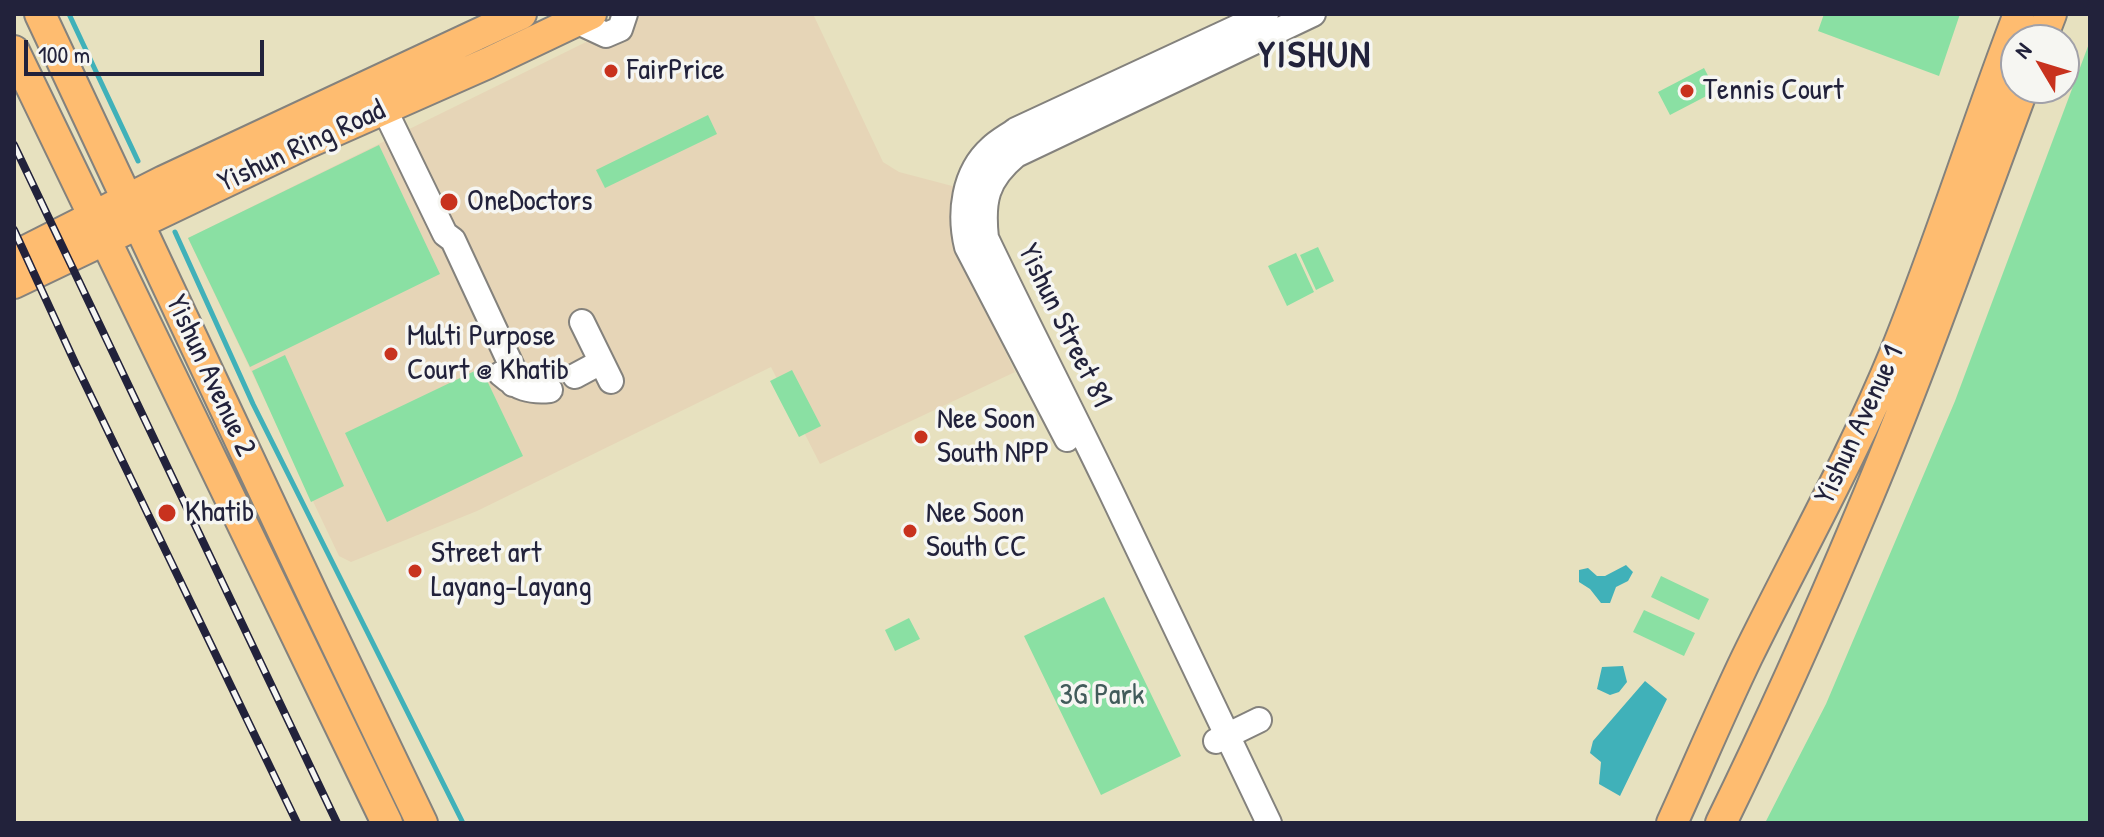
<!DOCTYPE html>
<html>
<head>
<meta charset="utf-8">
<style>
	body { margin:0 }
	#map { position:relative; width:2104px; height:837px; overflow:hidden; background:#e7e1bf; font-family:"Patrick Hand",sans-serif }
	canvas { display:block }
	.frame { position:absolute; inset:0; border:16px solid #22223b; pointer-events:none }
	.north { position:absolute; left:2000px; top:24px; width:80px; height:80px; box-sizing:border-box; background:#f6f6f2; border:2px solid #a1a1a9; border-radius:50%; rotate:308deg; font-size:22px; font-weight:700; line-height:32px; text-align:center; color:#22223b }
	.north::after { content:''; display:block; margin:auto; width:28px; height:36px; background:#c8321e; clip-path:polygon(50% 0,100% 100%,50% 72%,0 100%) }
	.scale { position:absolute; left:24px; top:40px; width:240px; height:36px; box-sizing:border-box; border:4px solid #22223b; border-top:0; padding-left:10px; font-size:24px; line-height:28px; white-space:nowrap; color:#22223b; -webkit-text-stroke:6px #f6f6f2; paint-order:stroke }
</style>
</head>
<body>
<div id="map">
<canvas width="2104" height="837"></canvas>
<div class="frame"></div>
<div class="north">N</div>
<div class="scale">100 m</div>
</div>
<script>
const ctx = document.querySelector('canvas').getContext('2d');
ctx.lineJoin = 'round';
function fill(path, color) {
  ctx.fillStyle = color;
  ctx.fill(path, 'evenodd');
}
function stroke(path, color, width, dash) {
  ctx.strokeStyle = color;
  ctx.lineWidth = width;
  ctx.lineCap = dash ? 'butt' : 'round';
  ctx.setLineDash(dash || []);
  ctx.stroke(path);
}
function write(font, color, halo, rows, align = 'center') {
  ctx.font = font + ' "Patrick Hand",sans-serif';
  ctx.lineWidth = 7;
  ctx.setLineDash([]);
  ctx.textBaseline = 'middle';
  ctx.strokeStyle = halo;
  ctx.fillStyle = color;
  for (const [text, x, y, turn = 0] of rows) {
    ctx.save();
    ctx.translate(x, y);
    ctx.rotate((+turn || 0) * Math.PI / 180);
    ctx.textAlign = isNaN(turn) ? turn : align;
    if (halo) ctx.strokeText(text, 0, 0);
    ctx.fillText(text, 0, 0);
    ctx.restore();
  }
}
const built = new Path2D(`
	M643,14H813L883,162L899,172L956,187L964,264L1015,372L820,464L771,367L477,511L351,562L339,556L188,238Z`);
const green = new Path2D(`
	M1824,14H1960L1939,76L1818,31Z
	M2090,41V823H1765L1826,704L1955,401Z
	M1704,68L1716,91L1670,115L1658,92Z
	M708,115L717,134L605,188L596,170Z
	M379,145L440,274L250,367L188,238Z
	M1318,247L1334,281L1316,290L1300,255Z
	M1296,253L1314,292L1287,306L1268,266Z
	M285,355L344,486L311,502L252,371Z
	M481,368L523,456L387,522L345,433Z
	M792,370L821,426L799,437L770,381Z
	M1661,576L1709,599L1699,620L1651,597Z
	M1104,597L1181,756L1101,795L1024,636Z
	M1644,610L1695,633L1684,656L1633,632Z
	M909,618L920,639L895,651L885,630Z`);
const water = new Path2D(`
	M1626,565L1633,572L1628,581L1616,587L1610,603H1601L1590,589L1579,582V570L1588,568L1597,576H1605Z
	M1623,666L1627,682L1619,692L1610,695L1597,689L1602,667Z
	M1645,681L1667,699L1620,796L1599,784L1601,762L1590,753L1593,741Z`);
const stream = new Path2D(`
	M69,14L138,161
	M175,232L253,404L463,823`);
const minor = new Path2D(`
	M576,21L606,35L620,29L625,14
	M377,94L445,234L453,240L514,371L513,384
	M582,322L611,381
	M501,374C517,388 530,392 550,390
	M575,376L601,362
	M1067,439L967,247C959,214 963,173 991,148C998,141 1008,136 1016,130L1266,14
	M1216,741L1259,720
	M1269,823C1216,714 1165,604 1112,494C1071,409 1027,324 986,238C982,201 986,180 1016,155L1313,14`);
const major = new Path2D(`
	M40,14L317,604L422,823
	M2041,40L2051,14
	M14,51L387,823
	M14,257L164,181L521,14
	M14,283L307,143L488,63L591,14
	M1672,823C1697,768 1721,711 1747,657C1797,555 1853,456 1896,351C1941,240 1976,126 2019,14
	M1721,823C1771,721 1817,618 1861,513C1920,374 1970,230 2023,88`);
const rail = new Path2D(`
	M14,145L337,823
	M14,230L76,365L297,823`);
const markers = [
	[611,71,8,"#c8321e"],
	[1687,91,8,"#c8321e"],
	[449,202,10,"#c8321e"],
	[391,354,8,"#c8321e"],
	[921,437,8,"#c8321e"],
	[167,513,10,"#c8321e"],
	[910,531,8,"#c8321e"],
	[415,571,8,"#c8321e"]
];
const poiNames = [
	["FairPrice",627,71],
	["Tennis Court",1703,91],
	["OneDoctors",467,202],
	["Multi Purpose",407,337],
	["Court @ Khatib",407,371],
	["Nee Soon",937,420],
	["South NPP",937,454],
	["Khatib",185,513],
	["Nee Soon",926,514],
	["South CC",926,548],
	["Street art",431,554],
	["Layang-Layang",431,588]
];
const streetNames = [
	["Yishun Ring Road",302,147,-25],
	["Yishun Street 81",1064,326,64],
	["Yishun Avenue 2",210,376,65],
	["Yishun Avenue 1",1860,425,-65]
];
const parkNames = [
	["3G Park",1102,696]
];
const districtNames = [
	["YISHUN",1315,57]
];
fill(built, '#e6d5b7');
fill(green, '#8ae0a3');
fill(water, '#40b1b9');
stroke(stream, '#40b1b9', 5);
stroke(minor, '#84827d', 28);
stroke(major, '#84827d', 34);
stroke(minor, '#fff', 24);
stroke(major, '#febc70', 30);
stroke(rail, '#22223b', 8);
stroke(rail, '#f6f6f2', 5, [15]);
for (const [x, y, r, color] of markers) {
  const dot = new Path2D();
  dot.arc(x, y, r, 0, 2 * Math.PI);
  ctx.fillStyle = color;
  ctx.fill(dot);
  stroke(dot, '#f6f6f2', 3);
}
write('30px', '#22223b', '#f6f6f2', poiNames, 'left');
write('30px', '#22223b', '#f6f6f2', streetNames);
write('30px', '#415b5a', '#f6f6f2', parkNames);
ctx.letterSpacing = '2px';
write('bold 38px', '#22223b', '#f6f6f2', districtNames);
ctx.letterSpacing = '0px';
</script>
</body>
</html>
